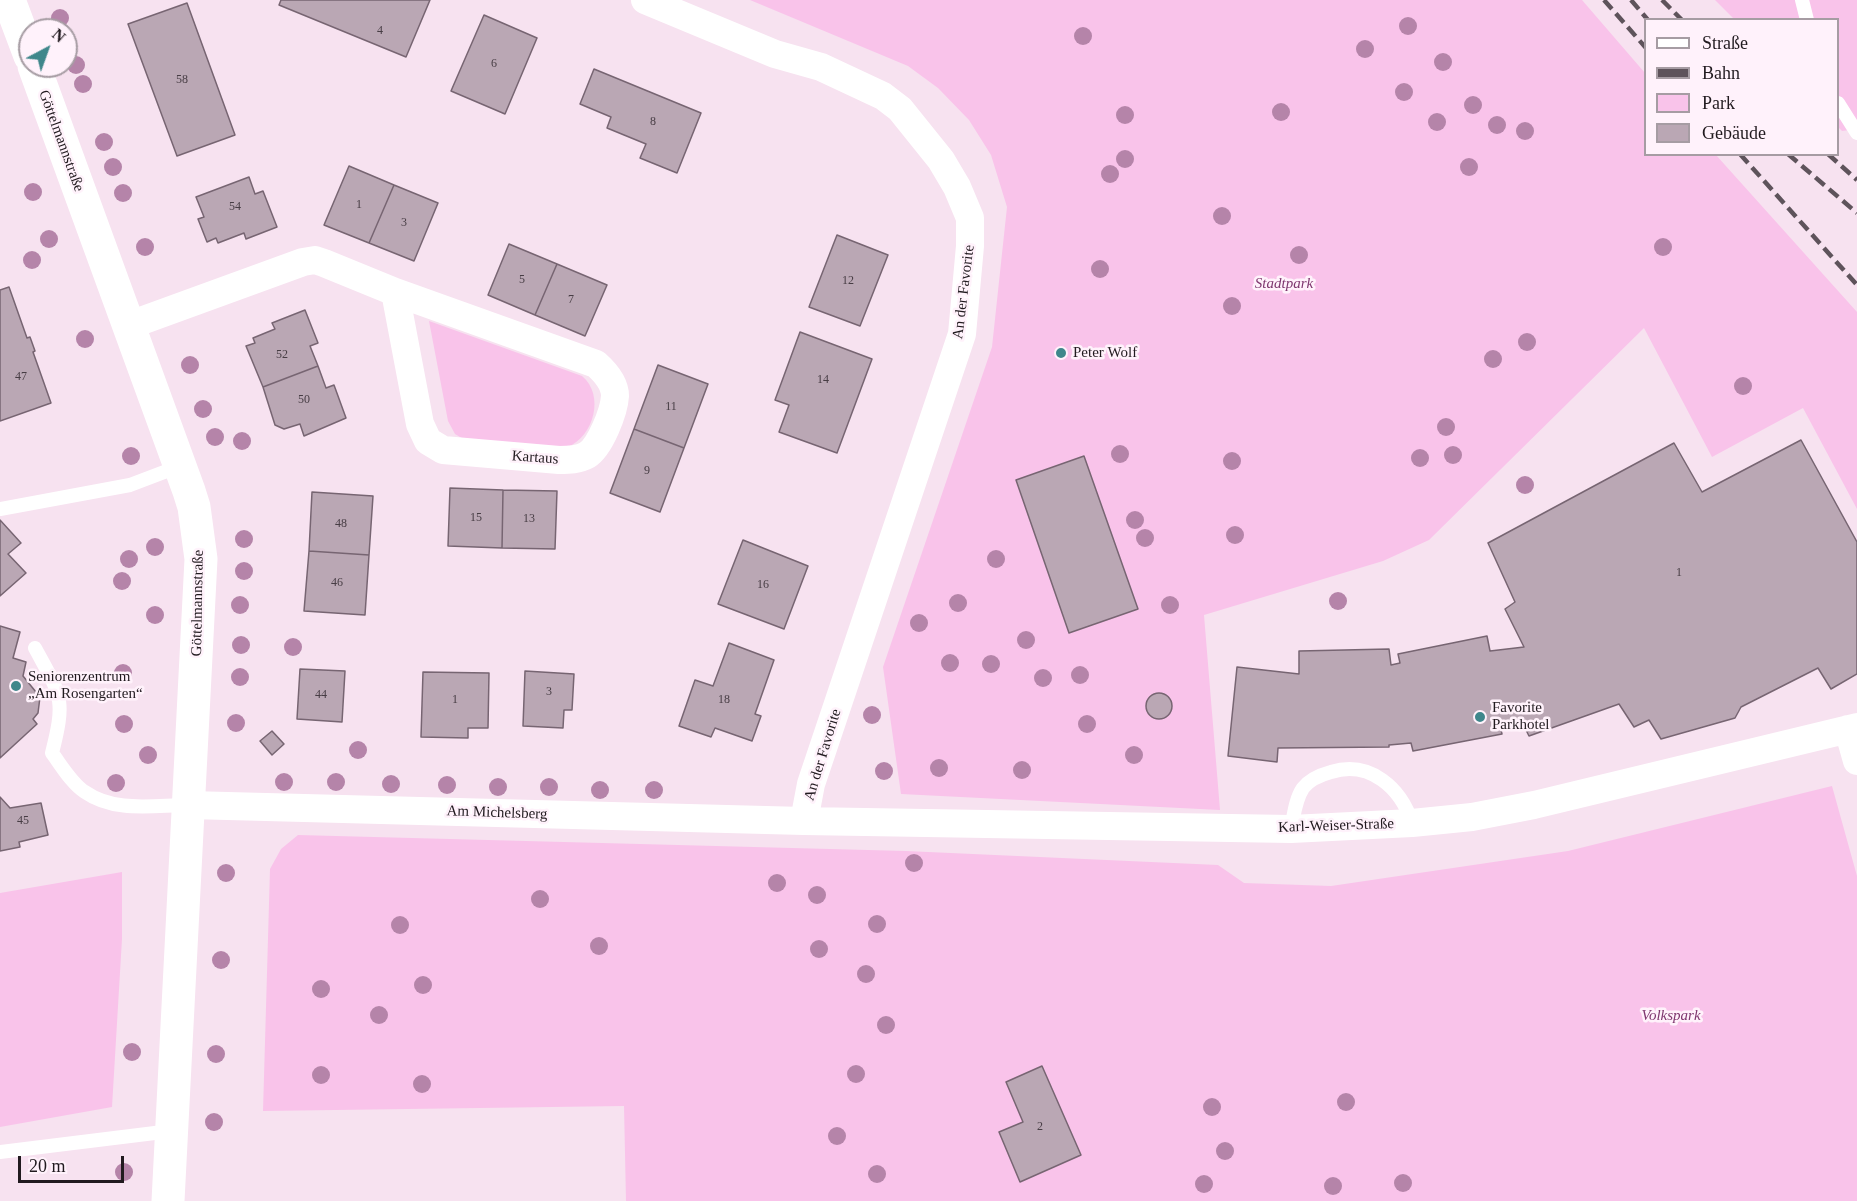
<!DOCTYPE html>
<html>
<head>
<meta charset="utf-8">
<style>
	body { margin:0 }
	#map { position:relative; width:1857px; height:1201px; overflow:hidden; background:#f7e2f0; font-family:Georgia,serif }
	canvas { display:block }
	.legend { position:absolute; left:1644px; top:18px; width:195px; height:138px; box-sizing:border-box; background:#fff2fb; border:2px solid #a69ca3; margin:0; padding:8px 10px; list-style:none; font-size:18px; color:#211a1f }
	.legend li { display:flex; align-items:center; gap:12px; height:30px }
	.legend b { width:30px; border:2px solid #a69ca3 }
	.north { position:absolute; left:18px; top:18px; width:60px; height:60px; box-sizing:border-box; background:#fff2fb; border:2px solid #a69ca3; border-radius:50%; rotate:41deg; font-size:16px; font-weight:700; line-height:24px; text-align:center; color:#211a1f }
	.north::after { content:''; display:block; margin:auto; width:21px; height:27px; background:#3f878b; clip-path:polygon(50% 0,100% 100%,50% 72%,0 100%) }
	.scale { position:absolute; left:18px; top:1156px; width:106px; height:27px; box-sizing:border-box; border:3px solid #211a1f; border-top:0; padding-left:8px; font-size:18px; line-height:21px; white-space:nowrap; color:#211a1f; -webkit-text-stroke:4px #fff2fb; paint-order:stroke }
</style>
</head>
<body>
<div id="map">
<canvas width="1857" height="1201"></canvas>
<ul class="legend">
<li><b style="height:8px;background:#fff"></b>Straße</li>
<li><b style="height:8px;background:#5e535b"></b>Bahn</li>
<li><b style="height:16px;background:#f9c3ea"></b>Park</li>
<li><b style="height:16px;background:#baa7b4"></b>Gebäude</li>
</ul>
<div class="north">N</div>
<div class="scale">20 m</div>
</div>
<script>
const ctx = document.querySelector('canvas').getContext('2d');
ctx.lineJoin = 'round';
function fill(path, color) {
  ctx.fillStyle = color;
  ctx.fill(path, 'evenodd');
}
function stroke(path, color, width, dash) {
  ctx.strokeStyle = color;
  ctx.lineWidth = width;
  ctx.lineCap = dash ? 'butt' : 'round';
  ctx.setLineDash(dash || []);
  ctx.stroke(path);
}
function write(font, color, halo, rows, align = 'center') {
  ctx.font = font + ' Georgia,serif';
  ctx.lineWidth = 5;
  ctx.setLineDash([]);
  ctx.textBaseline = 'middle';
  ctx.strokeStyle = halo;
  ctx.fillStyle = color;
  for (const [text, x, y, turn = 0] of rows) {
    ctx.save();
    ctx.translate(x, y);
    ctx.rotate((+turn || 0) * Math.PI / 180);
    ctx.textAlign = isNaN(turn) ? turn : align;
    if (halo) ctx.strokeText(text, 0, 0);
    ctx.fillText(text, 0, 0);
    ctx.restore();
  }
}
const green = new Path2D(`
	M750,0H1582L1645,73L1646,154L1716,155L1857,312V509L1803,408L1712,457L1644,328L1429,540L1383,561L1204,615L1220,810L901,794L883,667L992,347L1007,207L991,155L969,120L938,88L908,66Z
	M1715,0H1857V129L1842,131L1838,127V20L1734,19Z
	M429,321L582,376C605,395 594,436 568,447L465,440L455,434L448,421Z
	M1832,786L1857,876V1201H626L624,1106L263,1111L270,869L281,849L298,835L906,851L1218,865L1244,883L1331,886L1568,851Z
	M122,872V939L112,1107L0,1127V893Z`);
const building = new Path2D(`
	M281,0H430L406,57L279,5Z
	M187,3L235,135L177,156L128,24Z
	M484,15L537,38L505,114L451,91Z
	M594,69L701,113L677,173L640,158L646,144L607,128L611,117L580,104Z
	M349,166L394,185L369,243L324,225Z
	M249,177L255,194L263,191L277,227L246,239L244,233L218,243L216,238L207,242L198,219L204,217L196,197Z
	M394,185L438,203L414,261L369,243Z
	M837,235L888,255L860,326L809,307Z
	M509,244L557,264L535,315L488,295Z
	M557,264L607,285L585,336L535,315Z
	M9,287L27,338L30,337L35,351L33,352L51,403L0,421V290Z
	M305,310L318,343L310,346L318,366L263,387L246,346L255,343L253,338L275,329L272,323Z
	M800,332L872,359L837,453L779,432L789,405L775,400Z
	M658,365L708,384L684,448L634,429Z
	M318,366L326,388L334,385L346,418L304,436L300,424L284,429L275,425L263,387Z
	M634,429L684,448L660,512L610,493Z
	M1801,440L1857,542V674L1831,689L1818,668L1741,707L1735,718L1661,739L1649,720L1634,727L1619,704L1529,736L1524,726L1501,730L1502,734L1413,751L1411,743L1389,745V747L1278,748L1277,762L1228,756L1237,667L1299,674V651L1389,649L1391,665L1400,663L1398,654L1487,636L1490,651L1524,647L1505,609L1515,602L1488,543L1674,443L1702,492Z
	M1084,456L1138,609L1069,633L1016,480Z
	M450,488L503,490L502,548L448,546Z
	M503,490L557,491L555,549L502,548Z
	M312,492L373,496L369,555L309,551Z
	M0,520L21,543L8,554L26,573L0,596Z
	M743,540L808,566L784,629L718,604Z
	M309,551L369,555L365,615L304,611Z
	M0,626L20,632L13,658L26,662L23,676L40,697L38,713L33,719L37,724L0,758Z
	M729,643L774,660L755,714L761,716L752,741L715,728L711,737L679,726L695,680L713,686Z
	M300,669L345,671L342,722L297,719Z
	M525,671L574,674L572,710H564L563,728L523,726Z
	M423,672L489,673L488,728H468V738L421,737Z
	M1146 706a13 13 0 1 1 26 0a13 13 0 1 1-26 0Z
	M272,731L284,744L272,755L260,741Z
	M0,797L10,808L41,803L48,835L19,842L20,847L0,851Z
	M1042,1066L1081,1155L1020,1182L999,1132L1023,1122L1006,1082Z`);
const service = new Path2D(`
	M1802,0L1807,20
	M1838,103L1857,133
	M0,509L130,485L180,466
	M35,648C61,696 66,698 52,753C61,765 72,784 85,792C115,813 154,805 189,805
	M1291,829C1294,815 1295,800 1303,788C1310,779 1320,775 1331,772C1370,760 1401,788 1412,823
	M0,1152L171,1131`);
const minor = new Path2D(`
	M645,0L775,54L821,67L883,96L900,109L941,160L957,187L970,218V246L962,334L811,784L804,821
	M130,325L303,262L315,260L324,263L395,292L420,424L428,441L443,450L559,460C569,460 578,460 587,455C600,447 614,412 615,396C615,384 605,372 596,364L395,292
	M1848,729L1857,761
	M189,805L804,821L1291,829L1412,823L1472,817L1534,805L1857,727`);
const tertiary = new Path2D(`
	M9,0L30,56
	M34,66L189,491L194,507L201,559L168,1201`);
const rail = new Path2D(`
	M1604,0L1646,48
	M1631,0L1648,20
	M1662,0L1682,20
	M1740,154L1857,285
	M1788,154L1857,213
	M1828,154L1857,180`);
const trees = [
	[60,18],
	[1408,26],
	[1083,36],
	[1365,49],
	[1443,62],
	[76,65],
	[83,84],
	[1404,92],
	[1473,105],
	[1281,112],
	[1125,115],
	[1437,122],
	[1497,125],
	[1525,131],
	[104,142],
	[1125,159],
	[113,167],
	[1469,167],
	[1110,174],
	[33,192],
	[123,193],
	[1222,216],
	[49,239],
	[145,247],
	[1663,247],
	[1299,255],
	[32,260],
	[1100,269],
	[1232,306],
	[85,339],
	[1527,342],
	[1493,359],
	[190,365],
	[1743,386],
	[203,409],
	[1446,427],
	[215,437],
	[242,441],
	[1120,454],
	[1453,455],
	[131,456],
	[1420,458],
	[1232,461],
	[1525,485],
	[1135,520],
	[1235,535],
	[1145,538],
	[244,539],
	[155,547],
	[129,559],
	[996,559],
	[244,571],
	[122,581],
	[1338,601],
	[958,603],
	[240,605],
	[1170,605],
	[155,615],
	[919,623],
	[1026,640],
	[241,645],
	[293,647],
	[950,663],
	[991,664],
	[123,673],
	[1080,675],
	[240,677],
	[1043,678],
	[872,715],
	[236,723],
	[124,724],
	[1087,724],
	[358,750],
	[148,755],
	[1134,755],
	[939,768],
	[1022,770],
	[884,771],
	[284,782],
	[336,782],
	[116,783],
	[391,784],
	[447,785],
	[498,787],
	[549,787],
	[600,790],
	[654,790],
	[914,863],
	[226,873],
	[777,883],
	[817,895],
	[540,899],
	[877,924],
	[400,925],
	[599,946],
	[819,949],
	[221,960],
	[866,974],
	[423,985],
	[321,989],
	[379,1015],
	[886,1025],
	[132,1052],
	[216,1054],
	[856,1074],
	[321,1075],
	[422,1084],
	[1346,1102],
	[1212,1107],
	[214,1122],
	[837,1136],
	[1225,1151],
	[124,1172],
	[877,1174],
	[1403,1183],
	[1204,1184],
	[1333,1186]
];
const markers = [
	[1061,353,6,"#3f878b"],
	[16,686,6,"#3f878b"],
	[1480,717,6,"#3f878b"]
];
const numberNames = [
	["4",380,31],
	["6",494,64],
	["58",182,80],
	["8",653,122],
	["1",359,205],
	["54",235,207],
	["3",404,223],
	["5",522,280],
	["12",848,281],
	["7",571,300],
	["52",282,355],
	["47",21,377],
	["14",823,380],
	["50",304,400],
	["11",671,407],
	["9",647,471],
	["15",476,518],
	["13",529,519],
	["48",341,524],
	["1",1679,573],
	["46",337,583],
	["16",763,585],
	["3",549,692],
	["44",321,695],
	["1",455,700],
	["18",724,700],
	["45",23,821],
	["2",1040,1127]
];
const streetNames = [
	["Göttelmannstraße",61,141,70],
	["An der Favorite",964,292,-83],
	["Kartaus",535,458,4],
	["Göttelmannstraße",198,603,-89],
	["An der Favorite",823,755,-73],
	["Am Michelsberg",497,813,2],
	["Karl-Weiser-Straße",1336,826,-2]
];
const parkNames = [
	["Stadtpark",1284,284],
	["Volkspark",1671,1016]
];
const poiNames = [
	["Peter Wolf",1073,353],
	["Seniorenzentrum",28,677],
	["„Am Rosengarten“",28,694],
	["Favorite",1492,708],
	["Parkhotel",1492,725]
];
fill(green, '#f9c3ea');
fill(building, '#baa7b4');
stroke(building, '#776572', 1.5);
stroke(service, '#fff', 14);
stroke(minor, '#fff', 28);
stroke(tertiary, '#fff', 33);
stroke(rail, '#5e535b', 4.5, [12, 6]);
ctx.fillStyle = '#b584a9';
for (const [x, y] of trees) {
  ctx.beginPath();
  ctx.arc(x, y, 9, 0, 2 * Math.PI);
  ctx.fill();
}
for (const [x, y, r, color] of markers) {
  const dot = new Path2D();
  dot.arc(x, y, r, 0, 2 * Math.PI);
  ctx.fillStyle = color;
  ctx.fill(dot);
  stroke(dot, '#fff2fb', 2);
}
write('12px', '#473d44', null, numberNames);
write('15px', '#211a1f', '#fff2fb', streetNames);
write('italic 15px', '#7f376f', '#fff2fb', parkNames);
write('15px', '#211a1f', '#fff2fb', poiNames, 'left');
</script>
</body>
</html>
